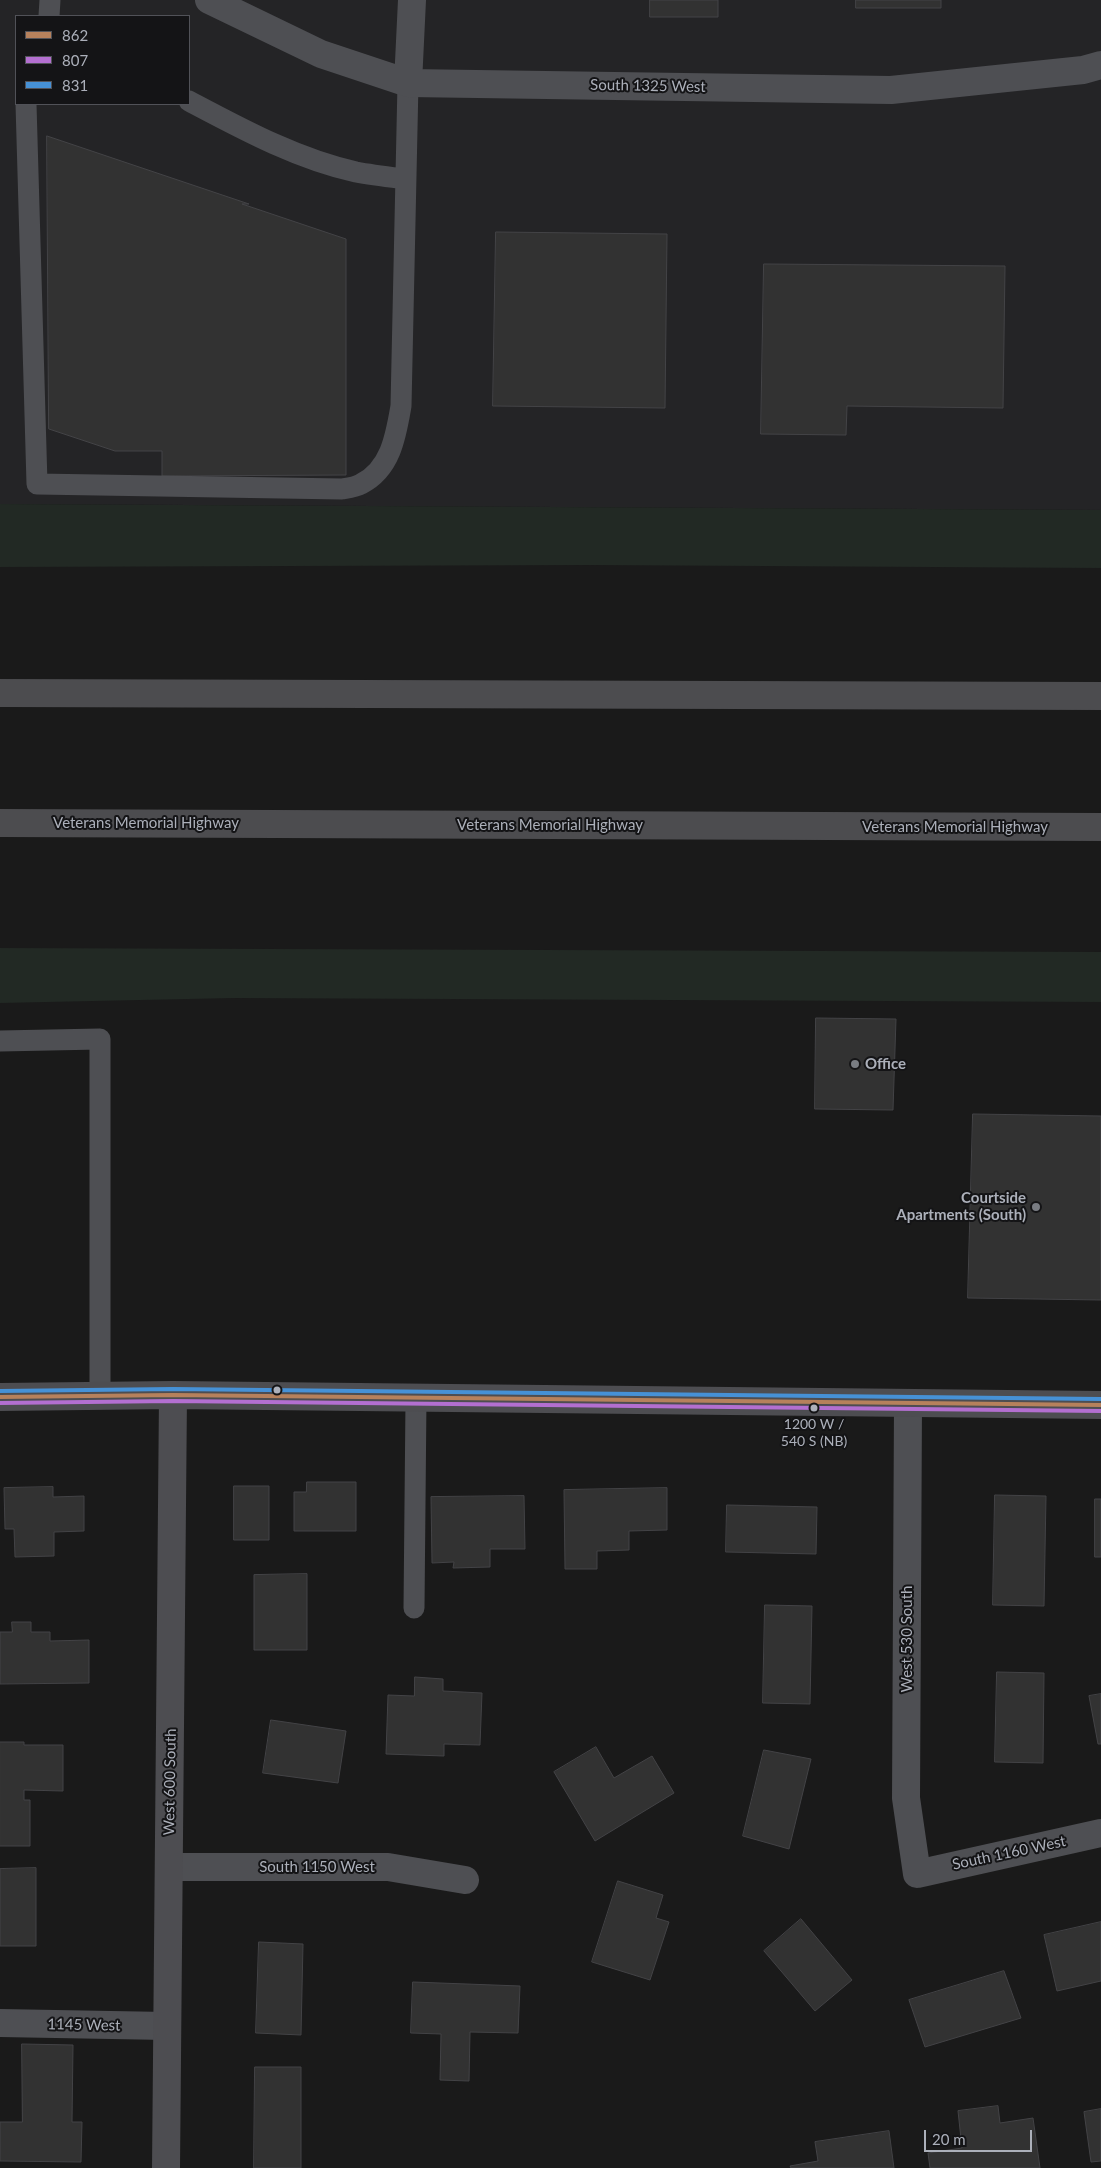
<!DOCTYPE html>
<html>
<head>
<meta charset="utf-8">
<style>
	body { margin:0 }
	#map { position:relative; width:1101px; height:2168px; overflow:hidden; background:#1a1a1a; font-family:Lato,sans-serif }
	canvas { display:block }
	.legend { position:absolute; left:15px; top:15px; width:175px; height:90px; box-sizing:border-box; background:#141416; border:1px solid #515258; margin:0; padding:6px 9px; list-style:none; font-size:15px; color:#acb0ba }
	.legend li { display:flex; align-items:center; gap:10px; height:25px }
	.legend b { width:25px; border:1px solid #515258 }
	.scale { position:absolute; left:924px; top:2130px; width:108px; height:22px; box-sizing:border-box; border:2px solid #acb0ba; border-top:0; padding-left:6px; font-size:15px; line-height:18px; white-space:nowrap; color:#acb0ba; -webkit-text-stroke:4px #141416; paint-order:stroke }
</style>
</head>
<body>
<div id="map">
<canvas width="1101" height="2168"></canvas>
<ul class="legend">
<li><b style="height:6px;background:#b6815c"></b>862</li>
<li><b style="height:6px;background:#b36fd0"></b>807</li>
<li><b style="height:6px;background:#4691d6"></b>831</li>
</ul>
<div class="scale">20 m</div>
</div>
<script>
const ctx = document.querySelector('canvas').getContext('2d');
ctx.lineJoin = 'round';
function fill(path, color) {
  ctx.fillStyle = color;
  ctx.fill(path, 'evenodd');
}
function stroke(path, color, width, dash) {
  ctx.strokeStyle = color;
  ctx.lineWidth = width;
  ctx.lineCap = dash ? 'butt' : 'round';
  ctx.setLineDash(dash || []);
  ctx.stroke(path);
}
function write(font, color, halo, rows, align = 'center') {
  ctx.font = font + ' Lato,sans-serif';
  ctx.lineWidth = 4;
  ctx.setLineDash([]);
  ctx.textBaseline = 'middle';
  ctx.strokeStyle = halo;
  ctx.fillStyle = color;
  for (const [text, x, y, turn = 0] of rows) {
    ctx.save();
    ctx.translate(x, y);
    ctx.rotate((+turn || 0) * Math.PI / 180);
    ctx.textAlign = isNaN(turn) ? turn : align;
    if (halo) ctx.strokeText(text, 0, 0);
    ctx.fillText(text, 0, 0);
    ctx.restore();
  }
}
const built = new Path2D(`
	M0,0H1101V510L0,504ZM16,16H189V104H16Z`);
const green = new Path2D(`
	M0,504L1101,510V568L590,565L0,567Z
	M0,948L1101,952V1002L234,998L0,1003Z`);
const building = new Path2D(`
	M650,0H718V17H650Z
	M856,0H941V8H856Z
	M47,136L249,204H242L346,239V475L162,476V451H115L49,429Z
	M496,232L667,234L665,408L493,406Z
	M764,264L1005,266L1003,408L847,406L846,435L761,434Z
	M816,1018L896,1019L893,1110L815,1109Z
	M973,1114L1101,1116V1300L968,1298Z
	M307,1482H356V1531H294V1492H306Z
	M234,1486H269V1540H234Z
	M53,1487V1497L84,1496V1531L54,1532V1556L15,1557L14,1529H5L4,1488Z
	M667,1488V1530L629,1531V1550L597,1551V1569H565L564,1490Z
	M995,1495L1046,1496L1044,1606L993,1605Z
	M524,1496L525,1549H490V1567L453,1568L454,1562L432,1563L431,1497Z
	M1095,1499H1101V1557H1095Z
	M727,1505L817,1507L816,1554L726,1552Z
	M307,1574V1650H254V1575Z
	M765,1605L812,1606L810,1704L763,1703Z
	M12,1622H31V1632H50V1641L89,1640V1683L0,1684V1632H12Z
	M997,1672L1044,1673L1043,1763L995,1762Z
	M415,1677L443,1679V1691L482,1693L480,1745L444,1744V1756L386,1754L388,1695L414,1696Z
	M1101,1694V1744H1098L1089,1696Z
	M271,1720L346,1731L338,1783L263,1773Z
	M0,1742H24V1745H63V1791L24,1790V1800H30V1846H0Z
	M596,1747L614,1778L652,1756L674,1793L595,1841L554,1772Z
	M764,1750L811,1759L789,1849L743,1836Z
	M36,1868V1946H0V1869Z
	M618,1881L663,1895L656,1918L669,1922L650,1980L592,1962Z
	M801,1919L852,1980L815,2011L764,1951Z
	M1101,1922V1981L1057,1991L1044,1935Z
	M259,1942L303,1944L301,2035L256,2033Z
	M1004,1971L1021,2018L925,2047L909,2000Z
	M413,1982L520,1986L518,2033L470,2032L469,2081L440,2080L441,2034L411,2033Z
	M22,2044L73,2045L72,2122H82L81,2162L0,2161V2122H22Z
	M255,2067H301V2168H254Z
	M998,2106L1000,2123L1033,2118L1040,2168H930L928,2153L962,2148L958,2111Z
	M1101,2109V2161L1091,2162L1084,2112Z
	M889,2131L894,2168H791L790,2166L818,2161L815,2142Z`);
const lane = new Path2D(`
	M49,16L50,0
	M189,101C242,129 297,159 356,172C372,175 389,177 405,179
	M26,104L37,484L342,489C348,488 356,487 361,484C391,469 396,435 401,406L408,83
	M0,1041L100,1039V1396
	M414,1608L416,1399`);
const street = new Path2D(`
	M209,0L321,54L408,83L891,90L1083,70L1101,65
	M408,83L412,0
	M908,1404L906,1798L917,1874L1101,1833
	M169,1867H388L465,1880
	M0,2023L167,2026`);
const secondary = new Path2D(`
	M0,1397L173,1395L1101,1405
	M166,2168L173,1395`);
const highway = new Path2D(`
	M0,693L1101,696
	M0,823L1101,827`);
const bus1 = new Path2D(`
	M0,1397L173,1395L1101,1405`);
const bus2 = new Path2D(`
	M0,1403L173,1401L1101,1411`);
const bus3 = new Path2D(`
	M0,1391L173,1389L1101,1399`);
const markers = [
	[855,1064,5,"#797c82"],
	[1036,1207,5,"#797c82"],
	[277,1390,4.5,"#acb0ba"],
	[814,1408,4.5,"#acb0ba"]
];
const busNames = [
	["1200 W /",814,1424],
	["540 S (NB)",814,1441]
];
const streetNames = [
	["South 1325 West",648,86,1],
	["Veterans Memorial Highway",146,823],
	["Veterans Memorial Highway",550,825],
	["Veterans Memorial Highway",955,827],
	["West 530 South",907,1639,-90],
	["West 600 South",170,1782,-89],
	["South 1160 West",1009,1853,-12],
	["South 1150 West",317,1867],
	["1145 West",84,2025,1]
];
const poiNames = [
	["Office",865,1064],
	["Courtside",1026,1198,"right"],
	["Apartments (South)",1026,1215,"right"]
];
fill(built, '#242426');
fill(green, '#222924');
fill(building, '#323232');
stroke(building, '#434346', 1);
stroke(lane, '#4e4f53', 21);
stroke(street, '#4e4f53', 28);
stroke(secondary, '#4d4d51', 28);
stroke(highway, '#4c4c4f', 28);
stroke(bus1, '#b6815c', 4);
stroke(bus2, '#b36fd0', 4);
stroke(bus3, '#4691d6', 4);
for (const [x, y, r, color] of markers) {
  const dot = new Path2D();
  dot.arc(x, y, r, 0, 2 * Math.PI);
  ctx.fillStyle = color;
  ctx.fill(dot);
  stroke(dot, '#141416', 2);
}
write('14px', '#acb0ba', '#141416', busNames);
write('15px', '#acb0ba', '#141416', streetNames);
write('bold 15px', '#acb0ba', '#141416', poiNames, 'left');
</script>
</body>
</html>
